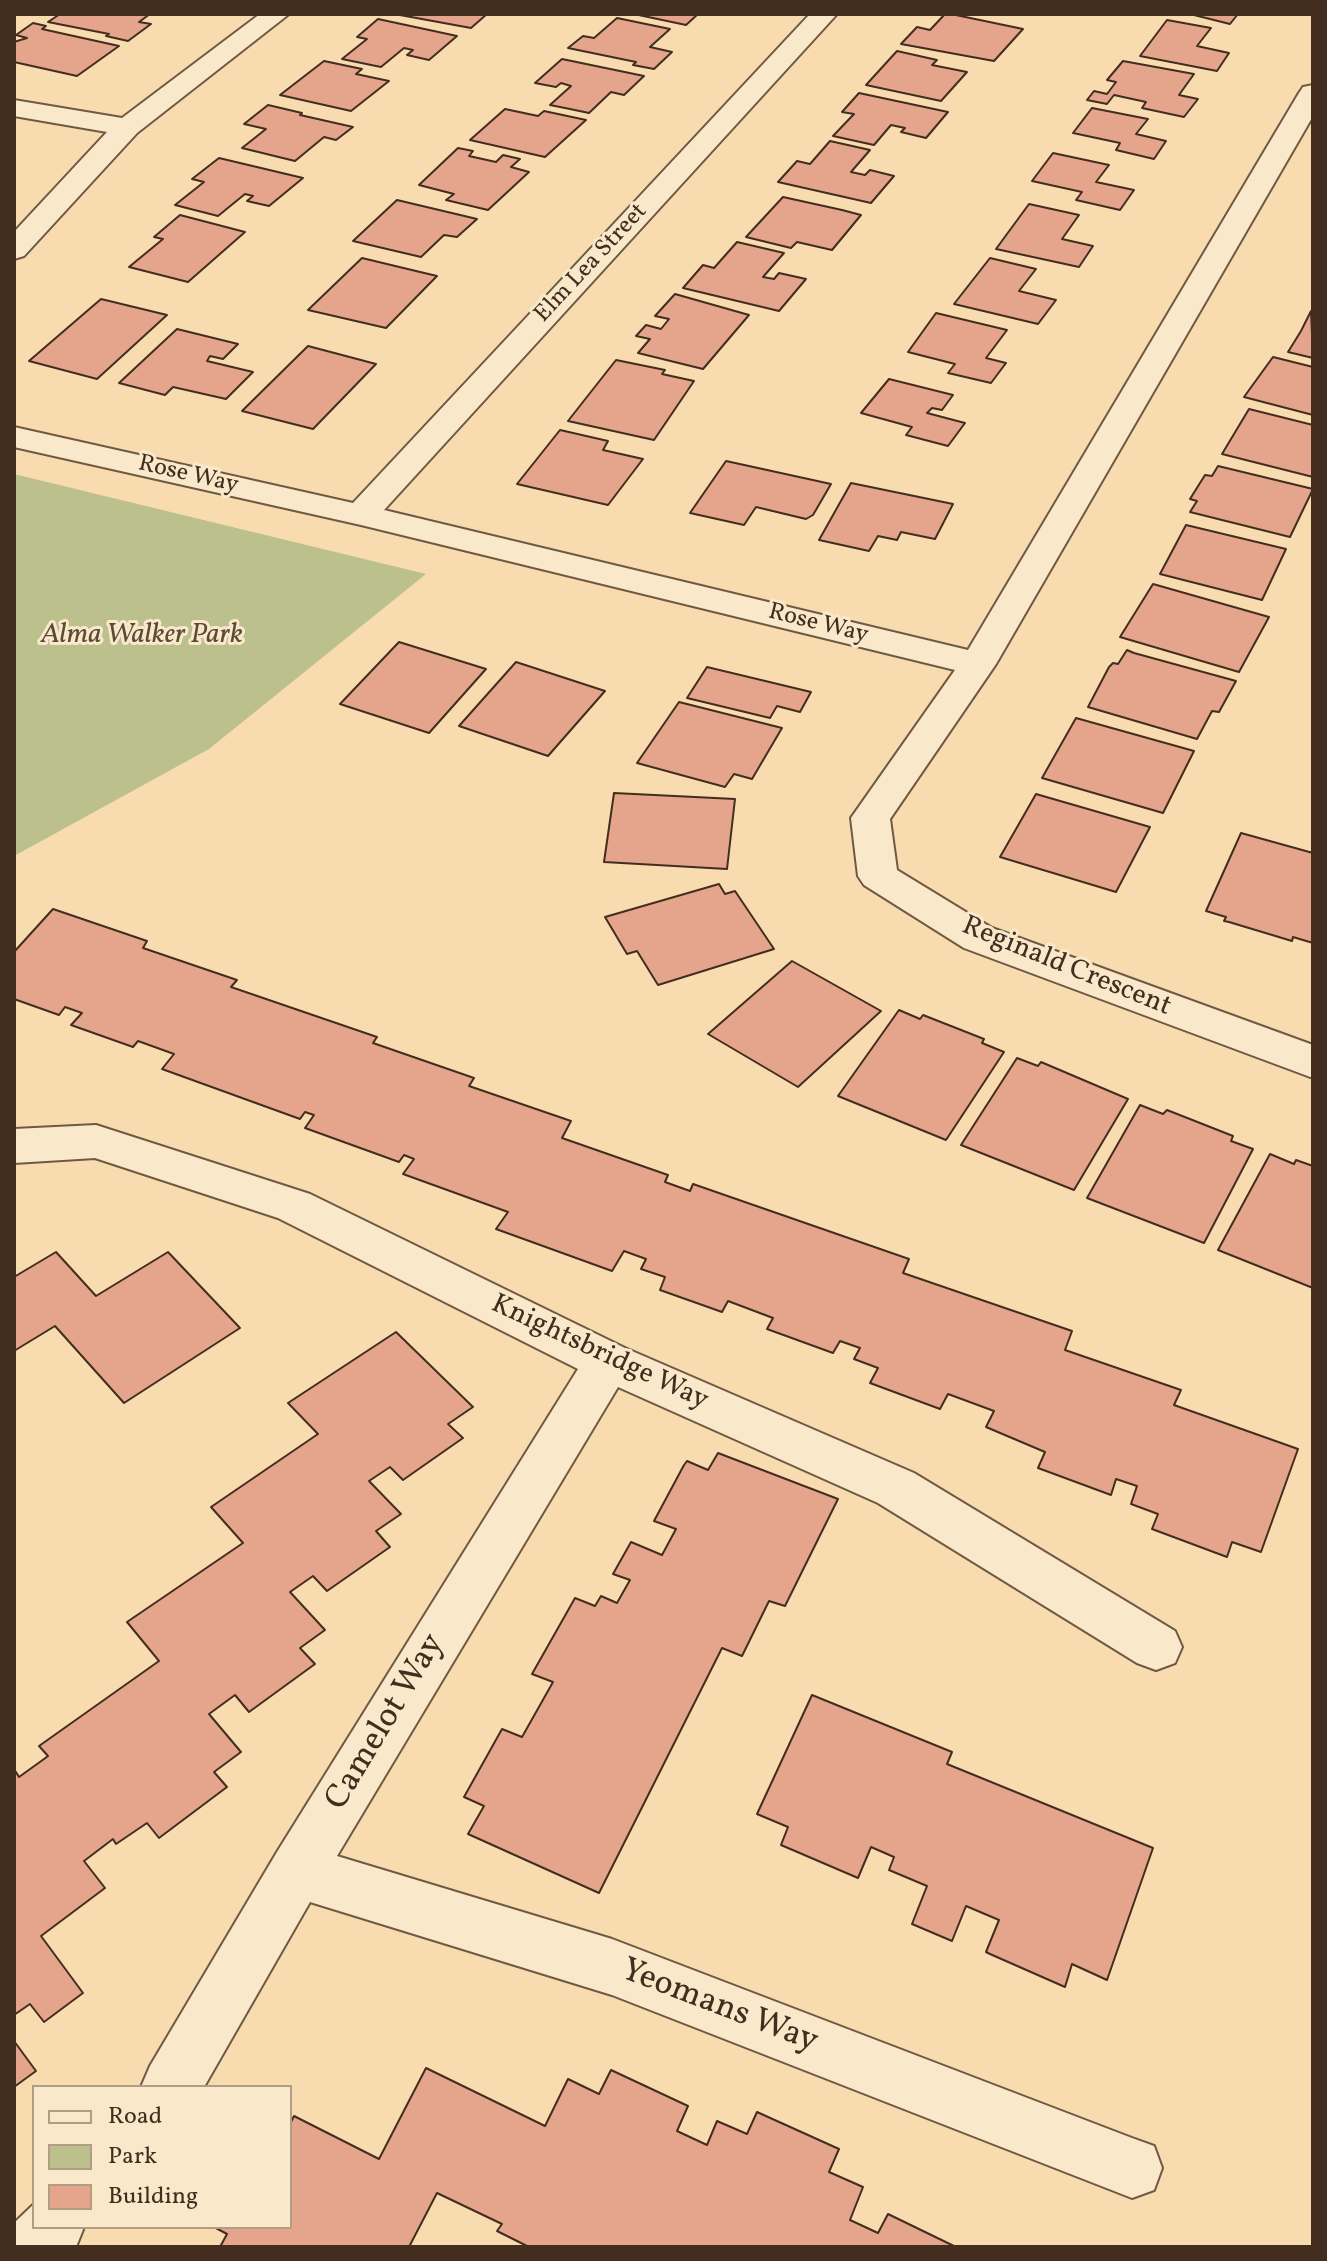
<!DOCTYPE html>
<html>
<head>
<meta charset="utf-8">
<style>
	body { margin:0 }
	#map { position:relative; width:1327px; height:2261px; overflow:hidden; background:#f8dcaf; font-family:Vollkorn,serif }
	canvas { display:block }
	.frame { position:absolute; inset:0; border:16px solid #432d1f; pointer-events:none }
	.legend { position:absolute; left:32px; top:2085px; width:260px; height:144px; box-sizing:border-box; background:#fae8cb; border:2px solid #b19d86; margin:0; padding:10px 14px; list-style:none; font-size:24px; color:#432d1f }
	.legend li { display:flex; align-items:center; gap:16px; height:40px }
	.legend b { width:40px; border:2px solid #b19d86 }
</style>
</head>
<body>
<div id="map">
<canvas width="1327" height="2261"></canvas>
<div class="frame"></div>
<ul class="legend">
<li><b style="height:10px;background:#fae8cb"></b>Road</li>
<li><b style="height:22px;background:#bcc08c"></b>Park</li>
<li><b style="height:22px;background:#e5a58d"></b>Building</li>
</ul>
</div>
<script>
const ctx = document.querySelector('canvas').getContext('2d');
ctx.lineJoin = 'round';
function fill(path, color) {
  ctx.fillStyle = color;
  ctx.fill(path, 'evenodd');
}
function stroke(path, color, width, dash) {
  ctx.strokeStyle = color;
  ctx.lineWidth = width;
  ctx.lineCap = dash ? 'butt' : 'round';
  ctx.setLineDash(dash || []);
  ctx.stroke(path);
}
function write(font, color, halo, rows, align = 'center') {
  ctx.font = font + ' Vollkorn,serif';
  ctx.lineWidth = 6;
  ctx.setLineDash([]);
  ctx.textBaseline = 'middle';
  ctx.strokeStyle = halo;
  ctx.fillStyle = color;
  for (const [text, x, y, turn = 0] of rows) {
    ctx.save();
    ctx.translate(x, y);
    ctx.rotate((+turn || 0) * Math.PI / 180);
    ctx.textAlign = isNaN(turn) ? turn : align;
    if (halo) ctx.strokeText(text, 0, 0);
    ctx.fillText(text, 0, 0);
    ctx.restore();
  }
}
const green = new Path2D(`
	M14,474L426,574L209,749L14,856Z`);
const building = new Path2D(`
	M60,14H150L139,22L151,24L128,41L106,36L109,34L48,22Z
	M487,14L471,28L400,15L401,14Z
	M634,14H698L686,25Z
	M945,14H951L1023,29L994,61L901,44L917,27L930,30Z
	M1190,14H1238L1230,24Z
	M617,18L670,29L650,47L672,52L654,69L633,65L636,62L568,48L583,36L594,38Z
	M378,19L457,36L429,60L407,55L413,50L404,48L381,67L342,59L367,39L357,37Z
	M1167,20L1211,28L1197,46L1229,53L1217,71L1140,56Z
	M33,23L46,26L42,29L119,46L77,76L14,62V42L27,38L16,35Z
	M897,51L937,60L932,65L967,72L941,101L866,85Z
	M562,59L644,76L624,95L611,92L589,113L570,109L550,105L571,86L561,83L556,87L535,83Z
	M324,61L362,69L356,74L389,81L351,111L280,95Z
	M1123,61L1194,74L1179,95L1198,99L1184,117L1142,108L1146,102L1114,95L1107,104L1087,100L1094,91L1107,94L1116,82L1107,80Z
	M859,93L948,112L926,138L901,132L905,128L891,125L874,145L833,136L854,114L842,112Z
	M268,105L302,113L300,115L353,127L336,140L324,137L295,161L242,148L266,129L244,124Z
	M1092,108L1148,119L1136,134L1166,141L1154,159L1116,150L1120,143L1073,133Z
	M505,109L538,116L544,111L586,120L545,157L470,140Z
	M830,141L870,150L851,172L865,175L870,170L894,176L871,203L778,182L797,161L810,164Z
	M458,148L473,151L469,156L496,162L503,155L520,159L511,167L529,172L488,210L446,200L454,194L419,185Z
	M1053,153L1109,165L1096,182L1134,190L1120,210L1076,200L1082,192L1032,181Z
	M219,158L303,178L269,206L247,201L253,196L245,194L218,216L175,205L204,182L192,179Z
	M783,197L842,210L861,215L832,250L797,242L791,248L746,237Z
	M397,200L456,214L477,219L457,237L444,235L421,257L353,241Z
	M1029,204L1079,215L1062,239L1093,246L1079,267L996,249Z
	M180,215L245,232L188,282L129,267L163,239L154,237Z
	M737,242L784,253L763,277L774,279L779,273L806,279L779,311L683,288L703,265L714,268Z
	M362,258L416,271L437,276L386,328L308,310Z
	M990,258L1036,269L1019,291L1056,300L1038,324L954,304Z
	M675,294L749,315L703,369L638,353L650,339L636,336L646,325L661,329L669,319L655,316Z
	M101,299L167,315L97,379L29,361Z
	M1311,311L1313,358L1288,352L1301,331Z
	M936,313L1007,330L986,358L1006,363L991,383L948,373L955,364L908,352Z
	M177,329L238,344L223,359L210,356L207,361L253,372L226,399L173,387L165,395L119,383Z
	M308,346L376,364L313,429L242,411Z
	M1273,357L1313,367V415L1244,397Z
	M616,360L665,370L662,374L694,381L654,440L568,421Z
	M889,379L953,395L942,410L932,408L927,413L965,423L948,446L906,435L912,427L861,413Z
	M1249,409L1313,425V477L1222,454Z
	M560,430L608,441L603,450L643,459L608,505L517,484Z
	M726,461L831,484L813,515L806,519L756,507L744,525L690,513Z
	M1218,466L1313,489L1290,537L1190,512L1197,501L1190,499L1205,475L1212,476Z
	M851,483L953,504L935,539L901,532L897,540L878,536L869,551L819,540Z
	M1186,525L1286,549L1262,600L1160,574Z
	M1153,584L1269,617L1239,672L1120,637Z
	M399,642L486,669L429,733L340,704Z
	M1127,650L1134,653L1236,681L1219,712L1212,711L1197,739L1088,707L1109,667L1113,663L1118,664Z
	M516,662L605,691L548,756L459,726Z
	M707,667L811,692L800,712L777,706L770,718L687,698Z
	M679,702L782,728L752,779L734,774L725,787L637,763Z
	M1076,718L1194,751L1163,813L1042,778Z
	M614,793L735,799L727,869L604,862Z
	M1036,794L1150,827L1116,892L1000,857Z
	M1241,833L1313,853V943L1293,937L1292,941L1229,922L1224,921L1226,917L1206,911Z
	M719,884L725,894L735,891L774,949L658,985L637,951L627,954L605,917Z
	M53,909L147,941L143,948L237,980L231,987L377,1037L373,1043L474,1078L469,1086L571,1121L562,1138L668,1175L665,1182L690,1191L693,1184L909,1259L903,1273L1072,1331L1065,1350L1181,1390L1174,1405L1298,1449L1261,1552L1232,1542L1227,1557L1152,1529L1158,1514L1131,1504L1137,1486L1116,1479L1111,1495L1038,1468L1045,1452L986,1427L994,1411L948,1394L940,1409L870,1383L878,1368L854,1359L860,1348L840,1341L833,1353L767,1329L773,1318L728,1301L722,1312L660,1290L665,1277L641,1269L646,1259L624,1251L612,1271L496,1229L508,1212L403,1174L414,1159L404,1155L399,1162L305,1128L314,1115L305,1112L300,1119L162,1069L174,1054L138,1041L133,1047L71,1025L82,1013L65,1007L59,1015L14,999V952Z
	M792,961L881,1011L798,1087L708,1034Z
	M899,1010L920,1019L923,1015L984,1039L982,1043L1004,1052L946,1140L838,1096Z
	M1017,1058L1038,1066L1041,1062L1128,1099L1074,1190L961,1145Z
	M1140,1105L1163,1114L1167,1110L1233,1136L1231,1141L1253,1149L1204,1243L1087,1198Z
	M1270,1154L1294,1164L1296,1160L1313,1166V1288L1218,1250Z
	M56,1252L96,1296L168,1252L240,1328L124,1403L55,1326L14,1351V1277Z
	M396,1332L473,1407L448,1424L463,1438L403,1480L390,1467L369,1481L401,1514L376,1531L390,1547L327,1591L313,1576L290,1592L325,1630L300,1648L315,1664L249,1712L235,1695L209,1714L241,1752L214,1772L227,1787L159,1838L147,1823L116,1844L113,1839L84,1861L105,1888L41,1936L83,1993L44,2022L30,2004L14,2015V1769L19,1777L44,1759L48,1756L39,1746L159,1661L127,1622L243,1543L211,1507L318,1434L288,1403Z
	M718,1453L838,1499L785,1606L769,1601L742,1656L722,1648L599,1893L468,1834L484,1806L464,1797L502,1729L522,1737L553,1682L532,1674L575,1598L595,1606L601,1596L617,1603L630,1580L613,1574L631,1542L662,1555L676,1529L654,1521L684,1465L687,1461L708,1470Z
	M812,1695L952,1752L947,1764L1153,1848L1107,1980L1072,1964L1065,1987L990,1954L986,1952L999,1920L966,1906L952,1941L912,1924L927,1886L889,1870L894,1857L871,1847L858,1878L781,1845L788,1827L757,1814Z
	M14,2041L36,2071L14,2087Z
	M426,2068L545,2126L568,2079L599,2094L611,2070L688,2106L677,2131L707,2145L717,2121L747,2134L757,2112L839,2149L829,2172L863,2187L850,2220L878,2233L888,2214L956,2247H529L497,2231L502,2224L437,2193L409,2247H220L227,2234L214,2227H290V2124L294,2116L379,2159Z`);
const street = new Path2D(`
	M260,14H289L137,133L24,256L14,259V232L107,132L14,116V100L122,118Z
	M810,14H837L384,510L968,650L1299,93L1303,87L1313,85V116L996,664L890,819L897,870L992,928L1313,1045V1078L964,948L864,885L858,876L851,818L955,670L361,525L14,447V427L353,503Z
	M96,1125L310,1194L625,1348L914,1473L1175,1631L1182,1647L1175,1663L1156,1670L1137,1663L878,1503L618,1387L337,1856L612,1939L1132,2138L1154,2146L1162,2168L1154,2190L1132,2198L612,1995L310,1902L204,2087H141L150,2066L277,1852L578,1369L278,1218L95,1158L14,1163V1129Z
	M34,2204V2227H84L76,2247H14V2223Z`);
const farStreetnames = [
	["Elm Lea Street",592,264,-47],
	["Rose Way",188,476,13],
	["Rose Way",818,625,14]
];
const parkNames = [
	["Alma Walker Park",142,637]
];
const streetNames = [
	["Reginald Crescent",1066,968,22],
	["Knightsbridge Way",599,1354,25]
];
const nearStreetnames = [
	["Camelot Way",387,1723,-59],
	["Yeomans Way",719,2008,21]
];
fill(green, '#bcc08c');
fill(building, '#e5a58d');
stroke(building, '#432d1f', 2);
stroke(street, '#705943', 4);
fill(street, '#fae8cb');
write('24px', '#432d1f', '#fae8cb', farStreetnames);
write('italic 28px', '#5b4a35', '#fae8cb', parkNames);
write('28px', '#432d1f', '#fae8cb', streetNames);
write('34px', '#432d1f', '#fae8cb', nearStreetnames);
</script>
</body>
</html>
